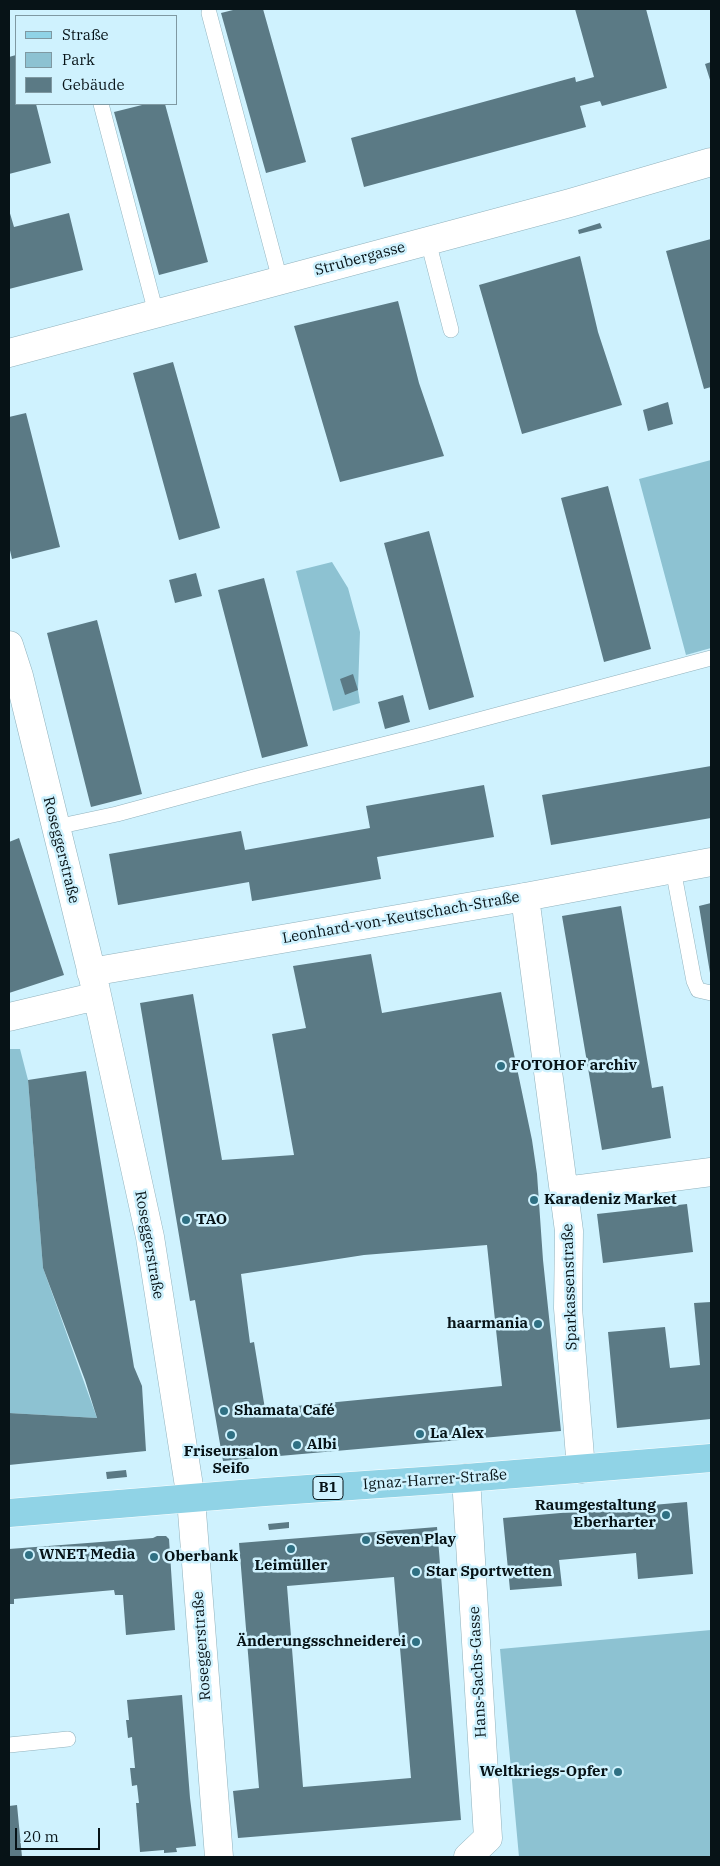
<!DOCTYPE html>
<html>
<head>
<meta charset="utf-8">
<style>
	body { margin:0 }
	#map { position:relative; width:720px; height:1866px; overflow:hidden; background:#cff2fe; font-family:"IBM Plex Serif",serif }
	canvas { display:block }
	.frame { position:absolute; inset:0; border:10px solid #071317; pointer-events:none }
	.legend { position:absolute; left:15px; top:15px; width:162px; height:90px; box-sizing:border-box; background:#cff2fe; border:1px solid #7f99a2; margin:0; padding:6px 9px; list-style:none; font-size:15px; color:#071317 }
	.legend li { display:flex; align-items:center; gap:10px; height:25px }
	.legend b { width:25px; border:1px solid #7f99a2 }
	.scale { position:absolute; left:15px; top:1828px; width:85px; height:22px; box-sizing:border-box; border:2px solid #071317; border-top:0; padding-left:6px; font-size:15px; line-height:18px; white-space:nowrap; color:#071317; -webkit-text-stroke:4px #cff2fe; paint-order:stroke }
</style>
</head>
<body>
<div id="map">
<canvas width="720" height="1866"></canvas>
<div class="frame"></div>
<ul class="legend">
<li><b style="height:6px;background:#90d3e6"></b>Straße</li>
<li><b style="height:14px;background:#8dc2d2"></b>Park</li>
<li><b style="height:14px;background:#5b7a85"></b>Gebäude</li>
</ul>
<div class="scale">20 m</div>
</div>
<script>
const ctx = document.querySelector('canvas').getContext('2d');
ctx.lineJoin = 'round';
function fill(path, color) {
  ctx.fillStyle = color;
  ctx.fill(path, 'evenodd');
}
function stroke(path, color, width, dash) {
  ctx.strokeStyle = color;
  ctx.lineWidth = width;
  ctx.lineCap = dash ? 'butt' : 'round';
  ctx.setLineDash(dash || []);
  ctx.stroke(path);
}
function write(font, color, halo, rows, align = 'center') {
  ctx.font = font + ' "IBM Plex Serif",serif';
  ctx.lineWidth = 5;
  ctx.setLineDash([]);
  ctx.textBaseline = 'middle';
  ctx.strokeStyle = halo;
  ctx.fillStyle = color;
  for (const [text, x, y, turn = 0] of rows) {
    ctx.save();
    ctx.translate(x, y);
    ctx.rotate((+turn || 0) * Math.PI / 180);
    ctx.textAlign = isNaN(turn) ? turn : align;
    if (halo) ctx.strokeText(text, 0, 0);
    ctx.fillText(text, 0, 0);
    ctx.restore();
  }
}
const green = new Path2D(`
	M711,460V648L686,655L639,479Z
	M332,562L348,588L360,632L358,690L360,703L333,711L296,571Z
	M9,1049H20L28,1080L43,1268L97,1418L9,1413Z
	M711,1630V1857H519L500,1649Z`);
const building = new Path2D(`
	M237,9H263L306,162L266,173L221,13Z
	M575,9H646L667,88L602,106L600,101L580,106L586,127L364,187L351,138L575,77L576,82L594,77Z
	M16,55V104H36L51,163L9,174V57Z
	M711,62V83L705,64Z
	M146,104H165L208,262L159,275L114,112Z
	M9,210L14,227L69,213L83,270L9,289Z
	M600,223L602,228L579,234L578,230Z
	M711,239V387L704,389L666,251Z
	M580,256L598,332L622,405L522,434L479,285Z
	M398,301L419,383L444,456L340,482L294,326Z
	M173,362L220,528L179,540L133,373Z
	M668,402L673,424L648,431L643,410Z
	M26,413L60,547L12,559L9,546V417Z
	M608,486L651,649L604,662L561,498Z
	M429,531L474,697L429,710L384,543Z
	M196,573L202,596L175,603L169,580Z
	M264,578L308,746L262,758L218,590Z
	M97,620L142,794L91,807L47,633Z
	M353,674L358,690L345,695L340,679Z
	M403,695L410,722L385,729L378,702Z
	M711,766V818L551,845L542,795Z
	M484,785L494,837L377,857L381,879L252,901L249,882L118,905L109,854L241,831L245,850L370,828L366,806Z
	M19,838L64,975L9,993V842Z
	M711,903V973H710L699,906Z
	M621,906L652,1088L663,1086L671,1138L602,1150L562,916Z
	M371,954L382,1013L501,992L532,1140L537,1174L543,1260L561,1431L223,1461L195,1300L190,1301L140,1003L193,994L222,1160L294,1155L272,1034L306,1028L293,966ZM487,1245L502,1386L265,1409L254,1342L250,1343L241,1274L364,1255Z
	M86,1071L134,1367L142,1386L146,1451L9,1465V1413L97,1418L85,1380L43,1268L28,1080Z
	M687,1204L693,1252L603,1263L597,1214Z
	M711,1302V1419L617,1428L608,1332L665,1327L670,1368L700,1365L694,1303Z
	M126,1470L127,1477L107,1479L106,1472Z
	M687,1502L693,1574L638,1579L636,1553L559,1560L562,1586L510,1590L503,1518Z
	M289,1522V1528L269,1530L268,1524Z
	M437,1527L461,1820L238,1838L233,1791L259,1788L239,1543ZM394,1577L411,1778L303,1787L287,1586Z
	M157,1536H166L169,1539L175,1630L126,1635L123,1595H115L114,1590L14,1599V1604H9V1549L153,1538Z
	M182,1695L190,1798L196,1846L176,1848L177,1852L164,1853V1850L140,1852L136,1803H139L137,1785L132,1786L130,1768H135L132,1737L128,1738L126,1720H129L127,1700Z
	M17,1805L22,1857H9V1806Z`);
const lane = new Path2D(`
	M209,13L280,280
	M101,104L156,313
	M428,241L451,330
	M56,827L117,814L254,777L426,734L711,658
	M673,869L694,981L698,990L711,993
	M9,1745L68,1739`);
const street = new Path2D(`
	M9,353L570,203L711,162
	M9,645L19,676L95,986L150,1237L191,1499L219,1857
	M525,897L569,1231L568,1308L581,1469
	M91,972L525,897L711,862
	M9,1017L97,996
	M565,1191L711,1172
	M466,1478L488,1838L468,1857`);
const primary = new Path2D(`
	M9,1513L265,1492L466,1478L711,1458`);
const markers = [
	[501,1066,5,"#2f7083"],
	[534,1200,5,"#2f7083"],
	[186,1220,5,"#2f7083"],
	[538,1324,5,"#2f7083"],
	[224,1411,5,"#2f7083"],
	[420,1434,5,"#2f7083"],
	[231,1435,5,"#2f7083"],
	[297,1445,5,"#2f7083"],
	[666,1515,5,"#2f7083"],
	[366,1540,5,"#2f7083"],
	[291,1549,5,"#2f7083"],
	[29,1555,5,"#2f7083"],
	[154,1557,5,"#2f7083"],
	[416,1572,5,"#2f7083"],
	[416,1642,5,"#2f7083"],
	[618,1772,5,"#2f7083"]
];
const shields = [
	[328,1488,30]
];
const shieldNames = [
	["B1",328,1488]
];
const streetNames = [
	["Strubergasse",360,259,-15],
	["Roseggerstraße",61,850,76],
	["Leonhard-von-Keutschach-Straße",401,918,-10],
	["Roseggerstraße",149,1245,80],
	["Sparkassenstraße",570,1287,-92],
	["Ignaz-Harrer-Straße",435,1480,-4],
	["Roseggerstraße",202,1646,-94],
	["Hans-Sachs-Gasse",478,1672,-93]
];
const poiNames = [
	["FOTOHOF archiv",511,1066],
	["Karadeniz Market",544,1200],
	["TAO",196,1220],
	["haarmania",528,1324,"right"],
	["Shamata Café",234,1411],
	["La Alex",430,1434],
	["Albi",307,1445],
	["Friseursalon",231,1452,"center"],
	["Seifo",231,1469,"center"],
	["Raumgestaltung",656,1506,"right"],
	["Eberharter",656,1523,"right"],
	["Seven Play",376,1540],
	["WNET Media",39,1555],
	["Oberbank",164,1557],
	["Leimüller",291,1566,"center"],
	["Star Sportwetten",426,1572],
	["Änderungsschneiderei",406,1642,"right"],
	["Weltkriegs-Opfer",608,1772,"right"]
];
fill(green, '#8dc2d2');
fill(building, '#5b7a85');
stroke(lane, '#91b2bd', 16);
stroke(street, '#91b2bd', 29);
stroke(primary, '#fff', 29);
stroke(lane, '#fff', 15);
stroke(street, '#fff', 28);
stroke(primary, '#90d3e6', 28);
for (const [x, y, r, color] of markers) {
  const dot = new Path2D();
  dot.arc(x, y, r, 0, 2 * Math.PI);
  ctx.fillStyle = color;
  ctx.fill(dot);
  stroke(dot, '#cff2fe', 2);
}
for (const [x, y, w] of shields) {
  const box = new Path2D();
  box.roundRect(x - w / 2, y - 11.5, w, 23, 4);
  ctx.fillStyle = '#cff2fe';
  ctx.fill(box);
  stroke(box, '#071317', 1);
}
write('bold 14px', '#071317', null, shieldNames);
write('15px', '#071317', '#cff2fe', streetNames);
write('bold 15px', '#071317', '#cff2fe', poiNames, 'left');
</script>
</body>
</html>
